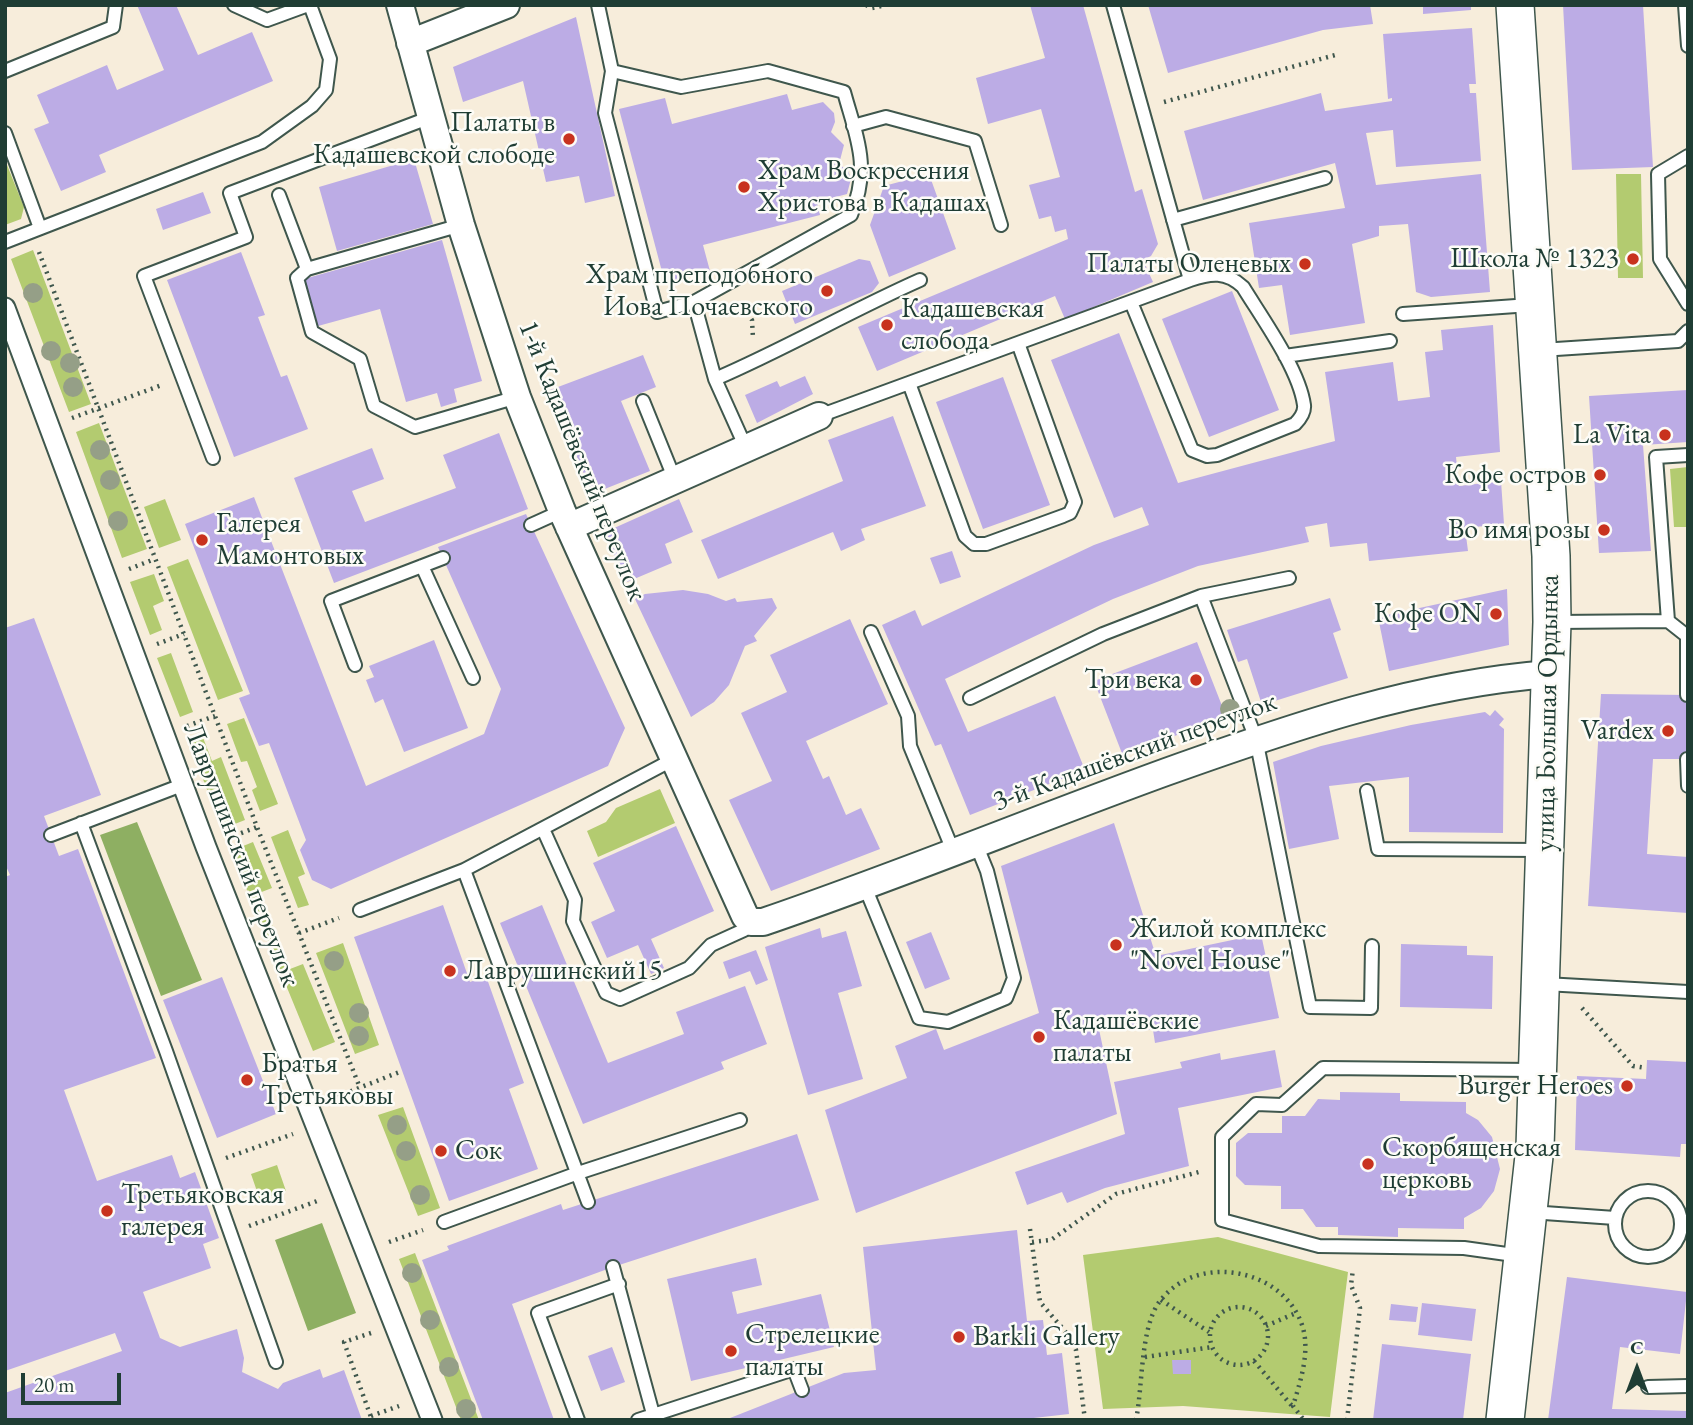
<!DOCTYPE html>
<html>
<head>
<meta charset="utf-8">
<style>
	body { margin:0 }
	#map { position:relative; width:1693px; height:1425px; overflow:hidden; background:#f7eddb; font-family:"EB Garamond",serif }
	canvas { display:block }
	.frame { position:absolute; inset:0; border:7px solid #1f3d34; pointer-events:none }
	.north { position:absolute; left:1602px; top:1334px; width:70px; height:70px; -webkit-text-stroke:5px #fdfcf7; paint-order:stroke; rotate:0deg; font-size:19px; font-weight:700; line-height:28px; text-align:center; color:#1f3d34 }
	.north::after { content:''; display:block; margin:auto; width:24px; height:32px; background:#1f3d34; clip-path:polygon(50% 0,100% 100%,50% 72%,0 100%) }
	.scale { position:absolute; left:21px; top:1373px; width:100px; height:32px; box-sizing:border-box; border:4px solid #1f3d34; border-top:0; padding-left:9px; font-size:21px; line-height:24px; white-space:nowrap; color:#1f3d34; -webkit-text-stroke:5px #fdfcf7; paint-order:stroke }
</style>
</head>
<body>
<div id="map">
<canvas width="1693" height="1425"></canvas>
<div class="frame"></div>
<div class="north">С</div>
<div class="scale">20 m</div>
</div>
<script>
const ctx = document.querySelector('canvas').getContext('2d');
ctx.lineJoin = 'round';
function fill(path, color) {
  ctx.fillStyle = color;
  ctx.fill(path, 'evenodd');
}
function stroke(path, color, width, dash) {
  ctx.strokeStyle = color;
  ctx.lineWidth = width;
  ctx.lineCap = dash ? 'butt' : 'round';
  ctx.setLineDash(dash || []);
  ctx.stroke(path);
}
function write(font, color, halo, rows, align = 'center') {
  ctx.font = font + ' "EB Garamond",serif';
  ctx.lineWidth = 5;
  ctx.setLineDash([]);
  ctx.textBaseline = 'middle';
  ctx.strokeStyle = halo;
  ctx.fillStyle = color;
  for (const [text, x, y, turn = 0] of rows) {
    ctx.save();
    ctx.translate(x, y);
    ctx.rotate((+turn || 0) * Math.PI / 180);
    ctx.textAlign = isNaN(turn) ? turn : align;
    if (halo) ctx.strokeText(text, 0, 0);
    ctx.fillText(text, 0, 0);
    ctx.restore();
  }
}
const green = new Path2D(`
	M5,160L24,207L21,219L5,225Z
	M1616,174H1641L1643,278H1618Z
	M33,250L91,404L69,412L11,259Z
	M99,423L147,549L122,558L76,432Z
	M1688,467V527H1674L1670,469Z
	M165,499L181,540L159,548L144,507Z
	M188,559L243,691L218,700L167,567Z
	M154,574L164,601L153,606L162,630L150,635L130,582Z
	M171,653L193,712L180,717L157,658Z
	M244,718L278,804L260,811L252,790L257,787L247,761L241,762L227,724Z
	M202,735L212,761L221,757L245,820L222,829L188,740Z
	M660,789L675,823L598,857L587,831L606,822L616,808Z
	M288,830L305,874L298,877L309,905L298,908L271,837Z
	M253,842L272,888L259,893L290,969L303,964L335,1042L313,1051L231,851Z
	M343,943L379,1045L355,1054L316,953Z
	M403,1107L440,1208L418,1216L378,1115Z
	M277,1165L286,1191L260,1200L251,1174Z
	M1218,1237L1348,1272L1330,1417L1183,1406L1103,1409L1083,1255Z
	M415,1253L479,1420H461L399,1259Z`);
const forest = new Path2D(`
	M137,822L202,980L161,996L100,835Z
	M322,1223L356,1313L308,1331L275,1240Z`);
const building = new Path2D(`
	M137,5H176L198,55L252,32L273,81L99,155L106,172L61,191L34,129L49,123L37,95L107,65L117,90L164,70Z
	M1030,5H1083L1135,192L1142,189L1158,244L1151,256L1143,260L1153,282L1065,319L1055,296L877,371L858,327L1068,239L1066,229L1055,232L1051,216L1039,219L1029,185L1060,177L1041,109L988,124L976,78L1045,58Z
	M1148,5H1370L1373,24L1323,30L1168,73Z
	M1423,5H1471V10L1423,14Z
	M1563,5H1643L1653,167L1572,170Z
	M576,17L615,196L585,203L579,176L546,182L523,81L463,102L453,67Z
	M1472,28L1476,84H1469L1470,93H1476L1481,161L1396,167L1393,130L1366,133L1376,185L1481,174L1490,292L1431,297L1416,292L1408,224L1379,226V236L1352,244L1365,323L1290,335L1282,285L1259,288L1249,223L1345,208L1335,163L1203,200L1184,131L1321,93L1325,111L1392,101V98L1388,99L1383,34Z
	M787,94L792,110L823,102L834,113L835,122L831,132L844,145L839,164L848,171L851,179L847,194L817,202L820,215L703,245L710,271L665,283L619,109L665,98L672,124Z
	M414,159L433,224L337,251L319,187Z
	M929,174L956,249L889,277L870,225L884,186Z
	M203,192L211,213L163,230L156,209Z
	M442,240L482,381L454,389L457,402L441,407L437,393L406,402L380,309L318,326L304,279Z
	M241,252L265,315L258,317L281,377L287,375L308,429L234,457L167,280Z
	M859,259L870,261L879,283L872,292L795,324L782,291Z
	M1232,291L1279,410L1209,437L1162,319Z
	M1493,325L1500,452L1456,457L1459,486L1501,481L1504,524L1465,528L1468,551L1369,561L1367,543L1330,547L1327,523L1305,527L1309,542L1198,566L1113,599L945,679L968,732L1055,696L1085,770L970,815L941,744L935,746L882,625L915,610L922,626L1094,545L1149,525L1142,507L1114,518L1051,360L1119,333L1178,483L1335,441L1325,372L1393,362L1398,401L1430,397L1425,352L1443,350L1441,330Z
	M643,355L656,387L621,401L650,471L592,494L550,390Z
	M805,376L813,394L757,423L745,395L777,381L780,387Z
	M1003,377L1050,505L983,529L936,402Z
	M1688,390V442L1643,445L1651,551L1599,553L1589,396Z
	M893,416L926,506L861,529L865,540L841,551L833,532L718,579L701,540L843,481L828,440Z
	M499,433L528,509L334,583L294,478L372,448L384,479L352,491L365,522L456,488L443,455Z
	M254,497L366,786L484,734L501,689L438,547L526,514L625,728L608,766L331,889L312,880L300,850L306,840L269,743L259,746L239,698L250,694L185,524Z
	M679,499L693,532L665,544L672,563L627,582L603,533Z
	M952,551L961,577L940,584L930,558Z
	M1507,589L1509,645L1389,671L1378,617Z
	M683,590L708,594L726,601L735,598L737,602L772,598L777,608L754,636L757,641L745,646L729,685L714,702L691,717L635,599L645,594Z
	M1330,598L1341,630L1333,633L1348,678L1262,705L1247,659L1238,662L1227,630Z
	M34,618L101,795L44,816L59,856L78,849L156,1058L64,1090L97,1181L172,1155L180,1178L195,1172L219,1238L203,1244L211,1268L143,1292L160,1338L180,1347L237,1329L244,1358L242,1372L278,1389L283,1383L320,1369L323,1378L344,1370L362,1420H5V1393L122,1351L115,1333L5,1371V877L10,875L5,864V628Z
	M850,619L888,704L806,741L823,779L829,776L846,815L861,808L880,849L771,891L729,800L772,781L741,713L787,692L770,655Z
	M434,640L468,728L404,752L383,699L375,703L366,680L374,677L369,666Z
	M1197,642L1226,716L1123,756L1094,681Z
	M1601,694L1688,695V759H1653L1647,854L1688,857V913L1588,906Z
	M1495,710L1504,719L1499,725L1504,729L1503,833L1409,832V777L1329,786L1339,839L1289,849L1273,762L1321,746L1411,725L1485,712L1490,716Z
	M1114,823L1156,956L1261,934L1279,1018L1155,1043L1153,1030L1131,1029L1120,1015L1097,1020L1117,1114L856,1213L825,1110L907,1078L895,1046L936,1029L944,1050L1039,1013L1001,866Z
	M676,826L714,911L651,939L664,968L651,974L638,945L607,958L591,922L615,911L593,863Z
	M443,905L470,982L486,976L524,1083L509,1089L538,1169L449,1201L354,937Z
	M542,905L608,1063L684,1034L676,1012L745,986L767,1044L721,1062L724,1069L583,1124L500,923Z
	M820,928L822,938L846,931L862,986L838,993L863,1079L808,1095L765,947Z
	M931,932L950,979L925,989L906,942Z
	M1401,944L1467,946V955L1493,956L1492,1009L1400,1007Z
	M756,950L768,980L756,985L750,971L729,979L723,962Z
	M222,977L276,1114L217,1138L163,1000Z
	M1275,1050L1282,1087L1178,1108L1189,1166L1105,1188L1067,1203L1062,1192L1027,1205L1015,1172L1125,1134L1114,1082L1182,1068L1180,1062L1220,1053L1221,1060Z
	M1647,1060L1688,1062V1144H1681L1680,1157L1575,1150L1577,1076L1646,1079Z
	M1340,1092L1400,1093V1101L1466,1102V1113L1478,1120L1492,1137L1500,1169L1494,1191L1481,1208L1464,1218V1229L1398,1228V1237L1338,1235V1227H1316L1303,1209H1281V1186L1245,1185L1236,1176V1143L1248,1133H1282V1116H1305L1318,1099L1340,1100Z
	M797,1134L819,1200L613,1267L512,1304L554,1420H483L422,1260L449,1250L447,1246L561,1204L563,1210Z
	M1017,1230L1027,1321L1043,1320L1047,1355L1062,1353L1069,1414L1016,1420H725L844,1373L876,1370L863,1247Z
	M756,1258L762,1285L732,1292L737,1314L821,1294L834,1347L691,1381L667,1279Z
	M1567,1277L1687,1292L1680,1354L1620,1347L1612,1409L1688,1411V1420H1548Z
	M1422,1303L1476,1309L1472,1341L1418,1335Z
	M1391,1304L1418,1307L1416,1322L1389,1320Z
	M1382,1344L1471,1354L1463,1420H1373Z
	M612,1347L625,1382L601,1391L588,1356Z
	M1172,1360H1191V1374H1173Z`);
const path = new Path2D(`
	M866,5L872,8L886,5
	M1164,102L1339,54
	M39,252L257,827L360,1088
	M739,302L752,320L753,338
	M72,418L162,385
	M129,569L155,559
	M157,644L184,634
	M187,726L215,716
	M228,838L257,827
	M299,933L339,918
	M1582,1008L1633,1066L1646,1068
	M331,1099L402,1071
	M226,1158L293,1134
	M249,1226L320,1200
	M1030,1229L1040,1302L1070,1337L1076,1350L1085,1420
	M389,1242L423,1230
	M1032,1242L1051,1240L1116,1194L1199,1172
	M1161,1300L1209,1332
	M1210 1336a29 29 0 1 1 58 0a29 29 0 1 1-58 0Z
	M1266,1326L1296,1313
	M371,1333L344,1342L372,1420
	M1145,1357L1212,1347
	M1254,1361L1292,1406
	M371,1416L399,1406
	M1136,1420C1143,1386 1140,1327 1160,1301C1198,1251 1286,1269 1303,1328C1310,1354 1300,1382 1293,1406L1304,1420
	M1347,1420L1360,1308L1351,1285L1353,1269`);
const service = new Path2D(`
	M234,5L267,20L308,5
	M598,5L612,71L681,87L768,71L844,92C857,139 871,167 851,215L694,302L715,379
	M1113,5L1190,280
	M1685,5L1688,46
	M5,71L113,27L116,5
	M612,71L605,113L657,312L694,302
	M853,126L886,117L975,141L1001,225
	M5,133L40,228
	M1688,156L1658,174L1660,259L1688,304
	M279,195L307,269L461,225
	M1173,220L1325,178
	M5,242L262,142L312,106L326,90L330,59L310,5
	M307,269L297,278L312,332L360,359L374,406L415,427L517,397
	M1403,314L1530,305
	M1541,350L1678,341L1688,331
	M1285,356L1390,341
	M909,383L965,536L974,544H986L1063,516L1070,513L1075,502L1018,343
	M643,401L675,480
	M819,416L1190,280C1211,273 1226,271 1243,287C1262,318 1299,369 1304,405C1305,413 1300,419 1295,424L1217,455L1207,456L1192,450L1131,302
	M746,448L715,379C785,349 850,311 920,280
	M213,458L144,276L246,237L230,193L431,117
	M531,525L562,511
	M422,566L473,678
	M1201,596L1289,578
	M1668,621L1656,457L1688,455
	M1556,622L1668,621L1687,636V695
	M871,632L908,716L910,746L954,853
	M355,665L331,601L443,558
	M970,698L1103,634L1201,596L1256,739L1310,1007L1371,1008L1372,946
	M1687,759L1688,786
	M1367,791L1378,849L1542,850
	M81,823L166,1051L276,1362
	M543,829L575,900L573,921L606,993L620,999L689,968L711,945L744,930L751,922
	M51,835L182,785
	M464,870L588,1202
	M865,887L919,1018L948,1022L1006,998L1014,978L987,871L976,844
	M360,910L464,870L674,759
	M1545,984L1688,992
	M1615 1224a33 33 0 1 1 66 0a33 33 0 1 1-66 0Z
	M1530,1212L1615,1218
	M444,1222L578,1173L740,1120
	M1521,1256L1464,1248L1319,1246L1222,1220V1137L1256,1104L1282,1105L1323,1068L1533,1070
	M613,1267L653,1414
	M1648,1387L1688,1386
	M578,1420L538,1313L619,1284
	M638,1420L794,1369L802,1390`);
const pedestrian = new Path2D(`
	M5,308L206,847L432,1420`);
const minor = new Path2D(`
	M400,5L461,225L517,397L562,511L745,916L751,922H763C898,876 1031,821 1166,772C1292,727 1416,684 1550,674
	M410,43L506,5
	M569,527L819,416`);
const secondary = new Path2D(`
	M1505,1420L1535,1147L1552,622L1551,556L1515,5`);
const trees = [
	[33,293],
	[51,351],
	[70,363],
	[73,387],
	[100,450],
	[110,480],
	[118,521],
	[1230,709],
	[334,961],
	[359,1013],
	[359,1036],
	[397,1125],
	[406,1151],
	[420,1195],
	[412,1273],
	[430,1320],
	[449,1367],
	[466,1409]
];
const markers = [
	[569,139,7,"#c8321e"],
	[744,187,7,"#c8321e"],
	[1633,259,7,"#c8321e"],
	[1305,264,7,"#c8321e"],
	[827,291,7,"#c8321e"],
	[887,325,7,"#c8321e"],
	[1665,435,7,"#c8321e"],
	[1600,475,7,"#c8321e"],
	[1604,530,7,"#c8321e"],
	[202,540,7,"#c8321e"],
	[1496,614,7,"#c8321e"],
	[1196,680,7,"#c8321e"],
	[1668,731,7,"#c8321e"],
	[1116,945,7,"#c8321e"],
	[450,971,7,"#c8321e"],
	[1039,1037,7,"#c8321e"],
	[247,1080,7,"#c8321e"],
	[1627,1086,7,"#c8321e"],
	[441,1151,7,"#c8321e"],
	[1368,1164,7,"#c8321e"],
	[107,1211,7,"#c8321e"],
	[959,1337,7,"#c8321e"],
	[731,1351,7,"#c8321e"]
];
const poiNames = [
	["Палаты в",555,123,"right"],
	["Кадашевской слободе",555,155,"right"],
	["Храм Воскресения",758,171],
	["Христова в Кадашах",758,203],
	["Школа № 1323",1619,259,"right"],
	["Палаты Оленевых",1291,264,"right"],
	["Храм преподобного",813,275,"right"],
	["Иова Почаевского",813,307,"right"],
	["Кадашевская",901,309],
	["слобода",901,341],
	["La Vita",1651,435,"right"],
	["Кофе остров",1586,475,"right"],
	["Галерея",216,524],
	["Мамонтовых",216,556],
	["Во имя розы",1590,530,"right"],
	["Кофе ON",1482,614,"right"],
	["Три века",1182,680,"right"],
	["Vardex",1654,731,"right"],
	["Жилой комплекс",1130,929],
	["\"Novel House\"",1130,961],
	["Лаврушинский15",464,971],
	["Кадашёвские",1053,1021],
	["палаты",1053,1053],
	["Братья",261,1064],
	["Третьяковы",261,1096],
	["Burger Heroes",1613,1086,"right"],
	["Скорбященская",1382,1148],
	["церковь",1382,1180],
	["Сок",455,1151],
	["Третьяковская",121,1195],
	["галерея",121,1227],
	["Стрелецкие",745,1335],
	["палаты",745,1367],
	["Barkli Gallery",973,1337]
];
const streetNames = [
	["1-й Кадашёвский переулок",582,461,68],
	["улица Большая Ордынка",1548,713,-89],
	["3-й Кадашёвский переулок",1135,752,-20],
	["Лаврушинский переулок",241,855,69]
];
fill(green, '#b3cb70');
fill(forest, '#8eaf62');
fill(building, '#bcace5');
stroke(service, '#3f574d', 16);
stroke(pedestrian, '#3f574d', 23);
stroke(minor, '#3f574d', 30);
stroke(secondary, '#3f574d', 40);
stroke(path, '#3f574d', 4.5, [2, 5]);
stroke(service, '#fff', 12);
stroke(pedestrian, '#fff', 19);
stroke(minor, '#fff', 26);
stroke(secondary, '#fff', 37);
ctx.fillStyle = '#959f87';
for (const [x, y] of trees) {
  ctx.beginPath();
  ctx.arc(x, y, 10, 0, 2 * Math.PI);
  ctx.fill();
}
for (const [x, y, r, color] of markers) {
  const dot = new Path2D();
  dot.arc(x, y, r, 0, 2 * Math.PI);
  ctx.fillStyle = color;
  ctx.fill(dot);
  stroke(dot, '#fdfcf7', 2.5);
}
write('28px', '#1f3d34', '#fdfcf7', poiNames, 'left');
write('28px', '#1f3d34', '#fdfcf7', streetNames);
</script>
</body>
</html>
